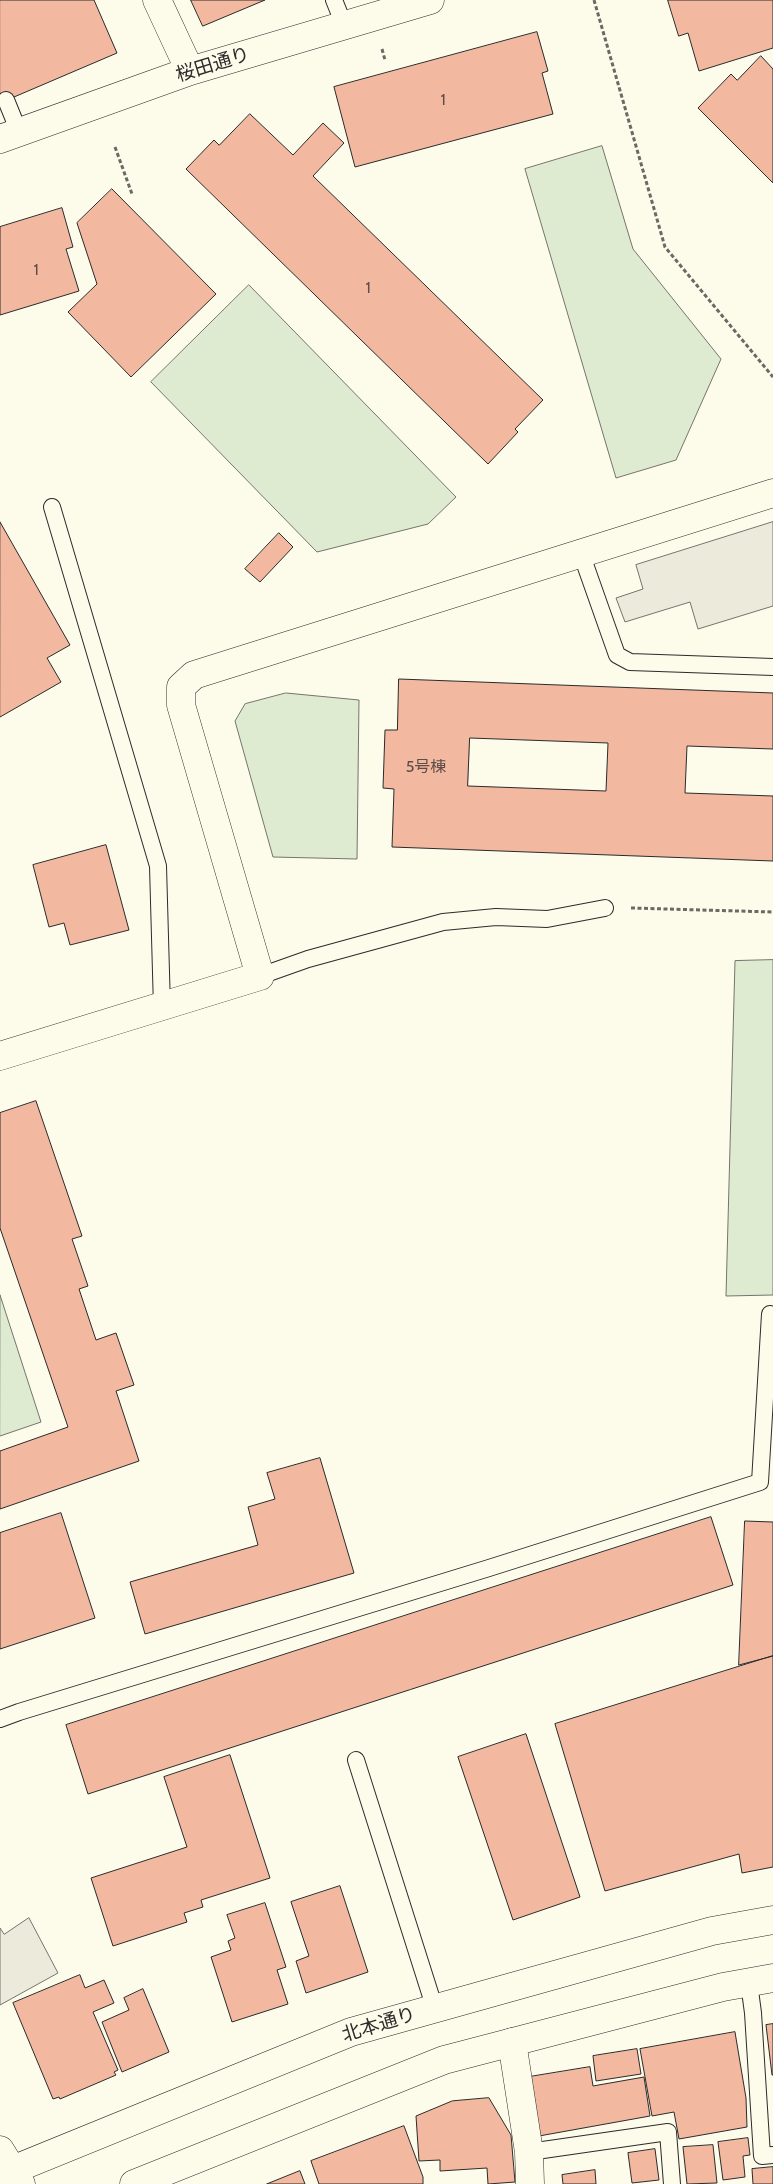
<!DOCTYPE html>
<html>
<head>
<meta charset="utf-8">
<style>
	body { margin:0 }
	canvas { display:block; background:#fdfbea }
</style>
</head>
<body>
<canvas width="773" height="2184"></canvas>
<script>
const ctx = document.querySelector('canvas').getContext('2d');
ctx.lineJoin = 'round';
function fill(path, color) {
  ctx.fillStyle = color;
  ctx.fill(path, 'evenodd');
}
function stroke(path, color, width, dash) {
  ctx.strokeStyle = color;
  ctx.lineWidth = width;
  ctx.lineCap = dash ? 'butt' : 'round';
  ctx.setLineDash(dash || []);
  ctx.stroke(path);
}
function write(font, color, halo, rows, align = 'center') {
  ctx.font = font + ' Cabin,"Noto Sans JP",sans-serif';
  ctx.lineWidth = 4;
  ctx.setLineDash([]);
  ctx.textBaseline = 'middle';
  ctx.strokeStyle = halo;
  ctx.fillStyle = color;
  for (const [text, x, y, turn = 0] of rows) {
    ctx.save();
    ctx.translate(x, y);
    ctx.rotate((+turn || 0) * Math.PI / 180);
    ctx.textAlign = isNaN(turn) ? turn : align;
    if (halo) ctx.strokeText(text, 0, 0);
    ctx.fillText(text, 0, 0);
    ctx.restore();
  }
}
const green = new Path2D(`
	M602,146L633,249L721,359L676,460L616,478L525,169Z
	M249,285L456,497L428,524L317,552L151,382Z
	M286,693L359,700L357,859L273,857L235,721L245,704Z
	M773,960V1295L726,1296L735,961Z
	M0,1295L41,1422L0,1436Z`);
const parking = new Path2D(`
	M773,522V606L698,629L690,602L625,622L616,598L643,589L636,565Z
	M29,1918L58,1973L0,2005V1928L4,1934Z`);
const building = new Path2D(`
	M0,0H94L117,53L0,103Z
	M191,0H265L203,26Z
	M668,0H773V48L699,71L688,33L679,36Z
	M537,32L548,71L542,73L553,114L355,167L334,87Z
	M761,56L773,69V183L698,108L731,74L737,80Z
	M250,114L293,155L323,123L344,143L313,176L543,400L515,429L518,432L488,464L186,169L214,140L219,145Z
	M112,189L216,294L131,377L68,312L97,284L77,223Z
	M62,208L73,247L66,249L79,291L0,315V227Z
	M0,522L70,645L47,658L61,682L0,717Z
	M279,533L293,547L260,582L245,569Z
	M399,679L773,693V749L687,746L685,793L773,796V861L392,847L394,789L383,788L385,730H397ZM470,738L608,743L606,791L468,786Z
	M106,845L129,930L70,945L64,923L49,927L33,865Z
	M36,1101L82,1236L72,1239L88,1286L79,1289L96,1340L116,1333L134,1385L116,1391L139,1461L0,1509V1451L68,1427L0,1228V1113Z
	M320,1458L354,1573L145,1634L130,1582L258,1545L248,1507L275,1499L267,1473Z
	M61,1513L95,1618L0,1649V1533Z
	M711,1517L733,1585L88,1794L66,1725Z
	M745,1521L773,1522V1656L739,1665Z
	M773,1656V1867L742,1873L739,1854L605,1891L555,1724Z
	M526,1734L580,1897L513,1920L458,1757Z
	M230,1755L270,1878L201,1900L203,1907L184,1913L187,1922L113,1946L91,1878L187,1847L164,1777Z
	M340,1886L368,1972L306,1993L296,1961L309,1956L291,1902Z
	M265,1903L286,1967L277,1970L288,2004L232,2022L211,1957L231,1950L228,1941L235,1938L227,1915Z
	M80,1975L85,1988L104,1980L114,2003L93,2012L118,2070L114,2072L116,2075L60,2099L59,2097L53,2099L13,2003Z
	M143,1989L169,2052L122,2072L102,2022L129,2010L124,1998Z
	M773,2024V2075H772L766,2025Z
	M735,2032L746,2098L747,2127L679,2139L674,2112L652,2116L640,2049Z
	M637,2049L641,2074L596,2081L593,2056Z
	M590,2067L593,2086L644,2077L650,2116L539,2136L529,2077Z
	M489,2098L511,2135L515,2182L488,2184L487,2168L440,2171V2160L419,2161L416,2116L452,2101Z
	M404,2126L423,2177V2184H319L311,2161Z
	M748,2138L750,2155L743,2156L745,2177L723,2180L718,2142Z
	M713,2145L717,2183L687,2184L683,2147Z
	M655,2149L659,2180L632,2183L628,2153Z
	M773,2167V2184H753L752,2169Z
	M595,2170L596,2184H563L562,2175Z
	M300,2171L305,2184H267Z`);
const path = new Path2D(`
	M594,0L665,247L773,377
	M382,49L385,60
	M115,147L132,194
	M631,908L773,912`);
const service = new Path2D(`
	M334,0L344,25
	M6,100L19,132
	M52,507L158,866L162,1008
	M581,553L617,655L630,662L773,667
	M260,976L308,959L443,922L496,917L547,919L605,908
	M0,1719L19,1712L489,1568L760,1482L770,1314
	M356,1760L435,2009
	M749,1983L753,2013L762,2156L773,2155
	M529,2152L668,2132L672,2184`);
const minor = new Path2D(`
	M157,0L190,71
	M0,139L190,71L430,0
	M0,1056L260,976L181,705V687L194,675L773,493
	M512,2042L529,2152L530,2184`);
const tertiary = new Path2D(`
	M0,2150L21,2184`);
const trunk = new Path2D(`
	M0,2175L351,2032L712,1931L773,1920
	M134,2184L444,2060L723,1987L773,1978`);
const numberNames = [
	["1",443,100],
	["1",36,270],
	["1",368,288],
	["5号棟",426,767]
];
const streetNames = [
	["桜田通り",213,65,-17],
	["北本通り",379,2025,-17]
];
fill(green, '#deebd1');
stroke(green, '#74746e', 1);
fill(parking, '#eceadb');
stroke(parking, '#74746e', 1);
fill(building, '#f2b8a0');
stroke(building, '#2b2b2b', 1);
stroke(service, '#2b2b2b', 18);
stroke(minor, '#2b2b2b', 29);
stroke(tertiary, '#2b2b2b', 29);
stroke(trunk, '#2b2b2b', 29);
stroke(path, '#6a6964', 3, [4, 2.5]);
stroke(service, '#fdfbea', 16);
stroke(minor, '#fdfbea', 28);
stroke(tertiary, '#fdfbea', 28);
stroke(trunk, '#fdfbea', 28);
write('16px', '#5d4e48', null, numberNames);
write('19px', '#2b2b2b', '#fdfbea', streetNames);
</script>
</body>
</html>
